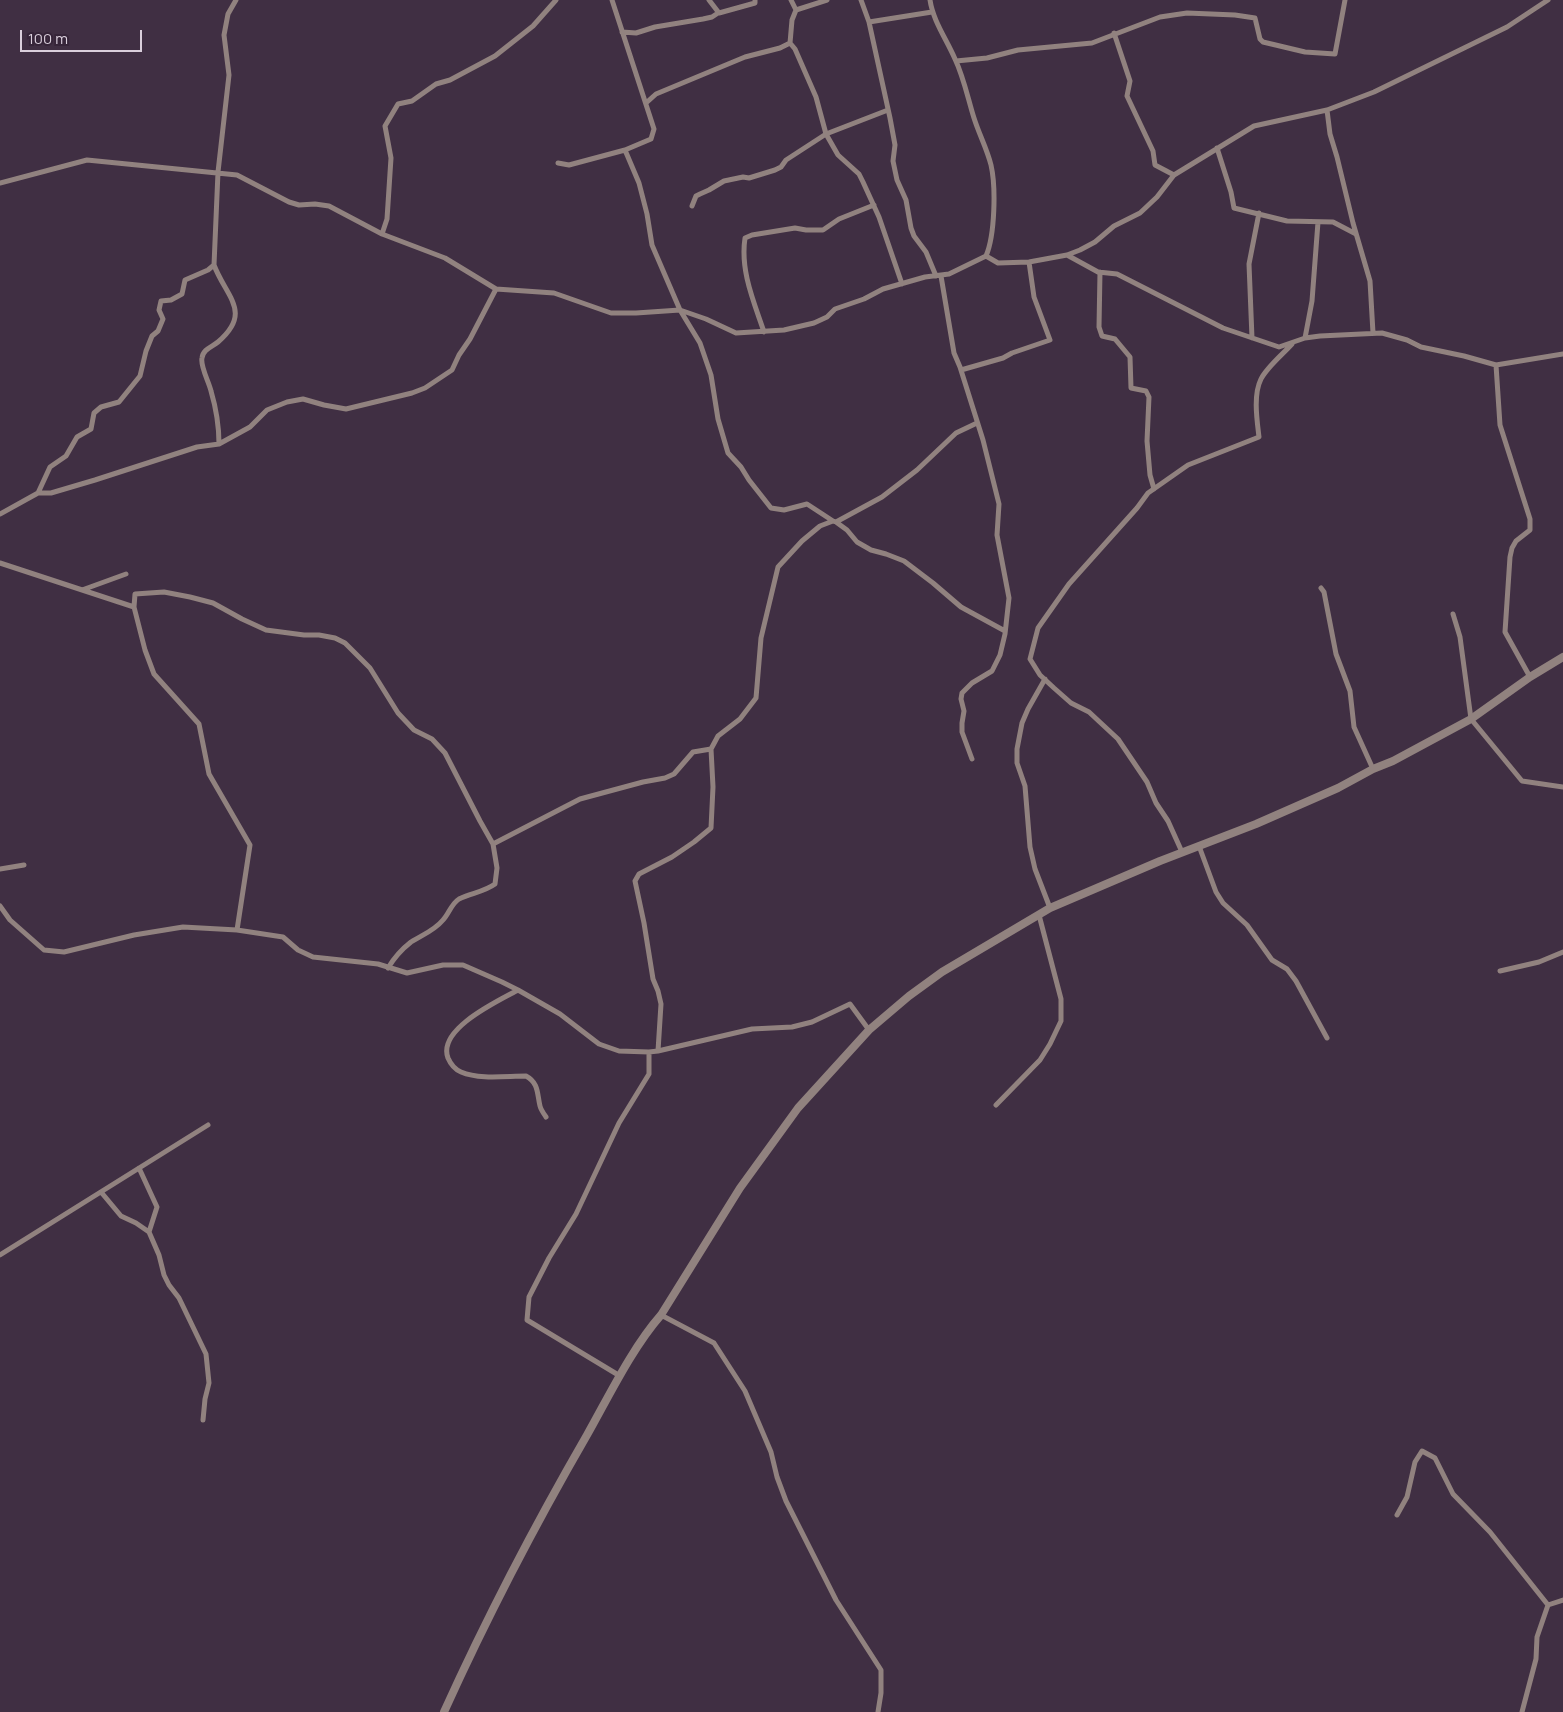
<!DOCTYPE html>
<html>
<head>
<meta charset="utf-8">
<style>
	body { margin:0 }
	#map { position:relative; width:1563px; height:1712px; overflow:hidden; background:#402f43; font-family:Manrope,sans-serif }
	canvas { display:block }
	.scale { position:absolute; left:20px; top:30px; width:122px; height:22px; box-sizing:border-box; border:2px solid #dacfdc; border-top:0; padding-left:6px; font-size:15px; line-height:18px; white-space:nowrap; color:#dacfdc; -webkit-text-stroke:4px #362539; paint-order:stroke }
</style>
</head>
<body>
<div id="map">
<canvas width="1563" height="1712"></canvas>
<div class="scale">100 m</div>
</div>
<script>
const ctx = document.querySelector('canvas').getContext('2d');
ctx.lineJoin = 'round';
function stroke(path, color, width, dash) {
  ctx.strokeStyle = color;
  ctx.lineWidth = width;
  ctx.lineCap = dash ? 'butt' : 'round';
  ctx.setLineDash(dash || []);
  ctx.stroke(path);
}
const minor = new Path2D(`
	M612,0L654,129L651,139L625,150L639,183L647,214L652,245L680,310L700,343L711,375L718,419L728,453L741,467L749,480L771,508L784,510L807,504L833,521
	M709,0L719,13L755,3V0
	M791,0L796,10L827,0
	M861,0L869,22L890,118L895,145L893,161L897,180L906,200L911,228L914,236L926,252L936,276
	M930,0C933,21 947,40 955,59C964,78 968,99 974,118C979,134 987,149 991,165C996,187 995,235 986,256L998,263L1029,262L1067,255L1080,250L1095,242L1114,226L1140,213L1157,197L1174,175L1254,126L1327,110L1374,92L1507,27L1548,0
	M869,22L932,12
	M622,32L636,33L655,27L703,19L712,17L718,13
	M1114,33L1130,81L1127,96L1153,151L1155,165L1174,175
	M790,43L795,49L816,97L826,134L838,155L859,174L863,182L879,217L902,284
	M956,61L987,58L1018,50L1092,43L1160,17L1187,13L1235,15L1255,18L1260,39L1263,42L1305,52L1335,54L1345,0
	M646,103L656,94L745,57L780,48L790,43L792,20L796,10
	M1327,110L1330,134L1337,157L1353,223L1370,281L1373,333
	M1217,148L1231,192L1234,208L1287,221L1333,222L1356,234
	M558,163L569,165L625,150
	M0,183L87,160L237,175L289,202L299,205L315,204L329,206L382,234L387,219L391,158L385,126L398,104L412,101L436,84L450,80L495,56L533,26L556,0
	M692,206L696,196L700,194L709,190L724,181L743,177L749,178L775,170L781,167L786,160L826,134L888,110
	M382,234L445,258L496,289L554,293L611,313H636L680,310L706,319L736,333L784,330L814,323L827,317L835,309L864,299L883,289L925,277L949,274L986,256
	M1067,255L1098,272L1117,274L1223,328L1279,347L1305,338L1320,336L1382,333L1407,340L1421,347L1464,356L1496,365
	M214,265C226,297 253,312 218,342C212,347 203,349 202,358C200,366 209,382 211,391C216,408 219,427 219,444
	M1100,272L1099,327L1102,336L1115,339L1130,357L1131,388L1146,391L1149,397L1147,441L1150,475L1154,489
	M941,276L954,353L960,367L983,440L999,504L997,535L1009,598L1005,634L1000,655L992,671L972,683L962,693L961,699L964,711L962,723V732L972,759
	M764,332C754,302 740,271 745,238L752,235L795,228L806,230H823L839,219L874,205
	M1252,338L1249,264L1259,213
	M1305,338L1312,301L1318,222
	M961,370L1003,358L1012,353L1050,340L1034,297L1029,262
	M38,493H51L95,480L197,447L219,444L250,427L267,410L287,402L303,399L324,405L346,409L412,393L425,388L452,370L459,355L470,339L496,289
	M0,514L38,493L50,467L66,456L77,437L91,429L94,413L101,407L119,402L140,376L146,351L152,336L158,331L163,319L159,310L161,301L171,300L182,294L185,280L208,270L214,265L218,172L229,75L224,35L228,14L236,0
	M836,522L847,530L857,542L871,550L886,554L904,561L933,583L961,607L1005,631
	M0,563L134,607L145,650L154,674L199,724L209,774L250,845L237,930
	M1321,588L1324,592L1336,654L1350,691L1354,727L1373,769
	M82,590L126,574
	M134,607L135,594L164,592L190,597L213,603L242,619L266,630L304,635H319L335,638L345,643L370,668L398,713L414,730L432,739L445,753L480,821L493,844L497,868L495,884C484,892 471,893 459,899C451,904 449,914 443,920C434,931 422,935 411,942C402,949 394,958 388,968
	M1453,614L1460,637L1471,719L1522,781L1563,787
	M1530,677L1505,632L1510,557L1512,548L1516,541L1530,530V519L1500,425L1496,365L1563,354
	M1045,679L1028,709L1022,723L1017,749V763L1025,786L1030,847L1035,869L1050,908
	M493,844L580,799L643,782L665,778L674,774L693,752L711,749
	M1199,846L1216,892L1223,903L1247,925L1272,960L1287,969L1296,981L1327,1038
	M1182,852L1168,821L1156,803L1147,782L1118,739L1089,712L1071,703L1054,688L1040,675L1030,659L1038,628L1069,584L1137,508L1148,493L1188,465L1259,437C1257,420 1253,395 1261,379C1267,367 1283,354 1292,344
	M0,869L24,865
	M0,906L10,920L44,950L64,952L134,935L183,927L237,930L283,937L298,950L313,957L378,964L407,973L443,965H463L502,982L518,990
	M1500,971L1539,962L1563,952
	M658,1051L661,1004L658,991L653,979L644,923L635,881L639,874L672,857L694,842L711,828L713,787L711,749L718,736L740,719L756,698L761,638L778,567L802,541L820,526L833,521L836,522L882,497L917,470L956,433L977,423
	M996,1105L1040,1060L1050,1044L1061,1021V999L1039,915
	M546,1117C544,1114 541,1110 540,1106C537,1094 539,1083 526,1076C506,1076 480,1080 461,1072C454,1069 451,1065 448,1058C437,1029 498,1001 518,990L560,1014L599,1044L619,1051L649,1052L658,1051L752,1029L792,1027L812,1022L850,1004L869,1030
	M139,1168L157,1207L149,1232L159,1255L164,1275L169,1285L179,1298L206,1354L209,1383L205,1399L203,1420
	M101,1192L121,1216L136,1223L149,1232
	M0,1255L208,1125
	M661,1315L714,1343L745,1391L771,1452L777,1477L786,1501L836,1600L881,1670V1693L878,1712
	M620,1376L527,1320L529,1297L549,1258L576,1214L619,1123L649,1074V1052
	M1397,1515L1407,1497L1415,1462L1422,1451L1435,1458L1453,1494L1490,1532L1548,1605
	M1522,1712L1536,1659L1537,1637L1548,1605L1563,1600`);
const tertiary = new Path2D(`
	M444,1712C487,1617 535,1525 587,1435C609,1396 632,1348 661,1315L740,1188L798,1108L869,1030L909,996L942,972L1050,908L1160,861L1256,824L1338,788L1373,769L1393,761L1471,719L1530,677L1563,657`);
stroke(minor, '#91827f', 5);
stroke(tertiary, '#91827f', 8);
</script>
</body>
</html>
